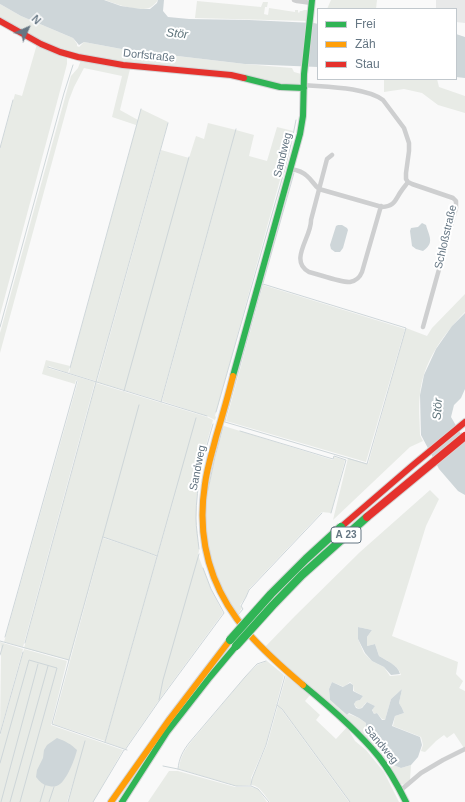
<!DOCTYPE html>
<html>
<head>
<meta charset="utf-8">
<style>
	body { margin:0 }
	#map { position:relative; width:465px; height:802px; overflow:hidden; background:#f9f9f9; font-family:Arial,sans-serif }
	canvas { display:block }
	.legend { position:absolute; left:317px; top:8px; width:140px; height:72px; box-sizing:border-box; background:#fff; border:1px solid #c1c8cd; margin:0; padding:5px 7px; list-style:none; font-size:12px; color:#657683 }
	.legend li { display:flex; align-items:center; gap:8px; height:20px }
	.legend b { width:20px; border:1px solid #c1c8cd }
	.north { position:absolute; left:8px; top:8px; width:40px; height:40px; -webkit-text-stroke:3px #fff; paint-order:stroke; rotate:45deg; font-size:11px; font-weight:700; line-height:16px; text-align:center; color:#657683 }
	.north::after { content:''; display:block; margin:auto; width:14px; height:18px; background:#657683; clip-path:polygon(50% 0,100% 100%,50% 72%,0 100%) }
</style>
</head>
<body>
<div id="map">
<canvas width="465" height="802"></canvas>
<ul class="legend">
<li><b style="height:5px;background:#30b455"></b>Frei</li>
<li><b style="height:5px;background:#ff9f0a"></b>Zäh</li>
<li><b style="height:5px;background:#e5322d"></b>Stau</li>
</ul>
<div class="north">N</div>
</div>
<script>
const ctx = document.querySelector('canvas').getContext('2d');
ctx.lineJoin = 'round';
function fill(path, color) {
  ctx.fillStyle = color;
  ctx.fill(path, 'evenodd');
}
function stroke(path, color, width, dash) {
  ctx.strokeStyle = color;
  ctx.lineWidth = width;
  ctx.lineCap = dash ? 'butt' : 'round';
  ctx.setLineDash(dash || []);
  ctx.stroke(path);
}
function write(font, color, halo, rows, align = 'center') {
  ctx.font = font + ' Arial,sans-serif';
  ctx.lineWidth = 4;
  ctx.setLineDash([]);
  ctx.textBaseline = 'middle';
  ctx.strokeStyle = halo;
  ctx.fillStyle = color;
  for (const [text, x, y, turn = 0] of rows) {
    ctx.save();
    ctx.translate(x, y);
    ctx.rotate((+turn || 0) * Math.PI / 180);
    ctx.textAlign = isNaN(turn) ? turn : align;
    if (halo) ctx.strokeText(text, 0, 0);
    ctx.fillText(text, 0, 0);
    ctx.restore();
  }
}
const built = new Path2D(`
	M436,0H465V23L456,22V9H436Z`);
const green = new Path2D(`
	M105,0H158C156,3 152,7 149,8C138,12 115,4 105,0Z
	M331,0H377L376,9H327Z
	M197,1L261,7L263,2H268L267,7H265L264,14L268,15L269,8L295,12V10H298V12L299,13L300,11H302L304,10H308L307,21L195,18Z
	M0,4L21,16L73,38L77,44V46L79,47L84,42L127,50L245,64L292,68L294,72L301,74V81L299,84L293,86H282L258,80L124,63L66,52L42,42L0,19Z
	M37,44L67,56V64L60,91L0,315V149L15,94L22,96Z
	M81,60L130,69L120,110L138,120L136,125L112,117L122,76L84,68L74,87L69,100L0,353V333L66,94L71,76L78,68Z
	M384,79H437L439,87L465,96V113L438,105L422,93L404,89L384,92Z
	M141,109L168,122L96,381L69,373Z
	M208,123L236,130L161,401L97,382L161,150L189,158L196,136L204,139Z
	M277,127L293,131L291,140L215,416L216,417L215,420L207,416L162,401L236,130L254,135L249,156L267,161Z
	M263,285L405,329L366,462L226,421Z
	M465,294V312C443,335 423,362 420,394C418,408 420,422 420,435L423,441L410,447L333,520L348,458L368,464L406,328L427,336L432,328Z
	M46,360L70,366L68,373L49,366L48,368L95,382L23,647L4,642L78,381L76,380L75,384L42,374Z
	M96,383L207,417L213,420L202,460L197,492L196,519L199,551L198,555L211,589L223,613L159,700L125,749L105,742L180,477L157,556L145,551L103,537L135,421L69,660L24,648Z
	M224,426L333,460L334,457L345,460L331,513L322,512L249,589L246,597L240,605L242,608L238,614C216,588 202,541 206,507C209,480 216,453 224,426Z
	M430,490L439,499L426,526L392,636L458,662L456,674L463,681L459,688L465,691V748H464L454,733L447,738L444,735L436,741L425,752L421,751L423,745L421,737L393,726L395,716L404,713L402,708L399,703L402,689L391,699L385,720L382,719L377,713L374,714L372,709L375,706L367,702C364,704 363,708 359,709L356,707L354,704L356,701L360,700L363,696L354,691L353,685L350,682L344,687L332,682L329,689L330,700L347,715L349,714L359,718L366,723L365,732L393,765L401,768L411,765L410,780L405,785L400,784L387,763L368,740L346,719L264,648L295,616L360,552ZM358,627L372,630L367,637V646L375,644L379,656C387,661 398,665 401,675L390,676L384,667L372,661L364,653L358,639Z
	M103,538L144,551L157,557L105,741L53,724Z
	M0,642L23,649L0,733L1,654Z
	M24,649L67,661L51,725L123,750L93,802H68L76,773L67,802H0V736Z
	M267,661L284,675L266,744L251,778V785L236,786L179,769C180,758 184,751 190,743L245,677L257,665Z
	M286,676L310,695L305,701L320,715L316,720L336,739L347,727L355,741L366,750L384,772L399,802H350L282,709L279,706L349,802H270C265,796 260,786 252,785V779L267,745Z
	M169,771H178L235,787H251L258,789L267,802H148Z`);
const water = new Path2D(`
	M0,0H104L121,6L141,9H150L157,3L158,0H164L163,11L168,17L189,19L249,20L314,23L318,24V67L245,64L127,50L84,42L79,45L73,38L21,16L0,4Z
	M456,34L465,37V78L456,77Z
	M422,223L426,225C429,236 435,243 423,251L416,249L412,246L410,231L411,228L418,227Z
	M338,225H342L347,228L348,230L343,248L340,252H335L331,249L330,245L336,226Z
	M465,313V389L461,398L454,405L451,417L465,441V495L458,491L439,469L421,435L420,395L424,375L436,349L452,326Z
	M358,627L372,630L367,637V646L375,644L379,656C387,661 398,665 400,674L391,675L384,667L372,661L365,653L358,639Z
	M332,682L343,687L350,683L353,685V691L363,696L360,700L356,701L354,704L356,708L359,709L362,708L367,702L375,706L372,710L374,714L377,713L382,720H385L391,699L402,689L399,703L402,708L404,713L395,716L392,726L420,737L422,745L418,757L411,765L401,768L393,765L365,732L366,723L359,718L349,713L347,715L330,700L329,689Z
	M57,738C65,741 71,744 77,750C75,759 67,779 60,784C56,787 53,787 49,786C43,785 40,782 36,777L37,770L43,758L44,750L47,745Z`);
const stream = new Path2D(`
	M0,148L13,100
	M263,283L294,173
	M263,284L406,328L367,464L225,422Z
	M0,327L64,93L73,65
	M48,367L207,416
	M70,368L141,109
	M124,391L189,157
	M161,402L236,129
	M216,412L284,172L292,140L296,120
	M240,431L333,459L334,456L346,460L331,513
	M206,499L215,457L223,427
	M103,537L144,551L157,556
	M199,549C198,539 196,528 196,518C196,485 204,455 213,424
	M235,611L238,615L243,609L241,606L246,597L249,590L322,513
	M5,637L77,381
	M0,641L69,660L52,724L127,750
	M25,643L96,382L168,123
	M0,655L3,645
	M69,660L139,405
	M159,700L163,680L199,554
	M277,705L282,709L350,802
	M0,734L23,652
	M105,742L196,418
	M125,750L159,701L224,613L211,589L203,568
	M0,763L29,660L57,668L20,802
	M163,766L178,769L236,786H251L258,789L269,802
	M178,769C179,758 183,751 189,743L245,677L257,664L266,661
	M251,785L252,779L266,745L285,676
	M1,802L38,664
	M10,802L48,666
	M40,802L45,785
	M49,802L54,787
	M68,802L85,741
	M93,802L124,750`);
const street = new Path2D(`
	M294,0L297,1L312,3
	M304,85C326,87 365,87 383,100L404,128L409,143V151L406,173V179L408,182L412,184L453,198L456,201V208L423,327
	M332,155L327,159L311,220C312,236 288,261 309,272C318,274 342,283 350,282C356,281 360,277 362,272L381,206
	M291,169C297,170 303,172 307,176C312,180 314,185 319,189L382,207C396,206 395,199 402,190C404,187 406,185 408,182
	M401,790L421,773L443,760L465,749`);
const fast = new Path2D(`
	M244,78L280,87L304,88
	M233,376L300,134L303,116L304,74L312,0
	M303,685C330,707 357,730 379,757C390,771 398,786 406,802
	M122,802L167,732L210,677L236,646`);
const slow = new Path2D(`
	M233,376C228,396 222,417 216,437C212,453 207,468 205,484C196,541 211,590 248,633C265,652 284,669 303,685
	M111,802L169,720L230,640`);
const jam = new Path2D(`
	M0,21L41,44L60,52L78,57L123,65L231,75L244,78
	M341,527L413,465L465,422`);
const fastBridge = new Path2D(`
	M230,640L271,594L306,559L341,527
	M236,646L273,605L302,575L367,517`);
const jamBridge = new Path2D(`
	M367,517L465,436`);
const shields = [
	[346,535,30]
];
const shieldNames = [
	["A 23",346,535]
];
const streetNames = [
	["Dorfstraße",149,56,6],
	["Sandweg",283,155,-76],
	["Schloßstraße",446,237,-77],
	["Sandweg",198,468,-79],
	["Sandweg",381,745,50]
];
const waterNames = [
	["Stör",177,34,6],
	["Stör",438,409,-86]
];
fill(built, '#e8e9e9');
fill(green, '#e8ebe6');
fill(water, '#ced6d9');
stroke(stream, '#ced6d9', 1);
stroke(fast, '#d5d6d7', 8);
stroke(slow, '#d5d6d7', 8);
stroke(jam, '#d5d6d7', 8);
stroke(street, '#cecfd0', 4.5);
stroke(fast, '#30b455', 6);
stroke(slow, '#ff9f0a', 6);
stroke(jam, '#e5322d', 6);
stroke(fastBridge, '#d5d6d6', 10, []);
stroke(jamBridge, '#d5d6d6', 10, []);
stroke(fastBridge, '#30b455', 8);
stroke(jamBridge, '#e5322d', 8);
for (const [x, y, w] of shields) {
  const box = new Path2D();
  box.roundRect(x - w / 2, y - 8, w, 16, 3);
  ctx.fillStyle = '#fff';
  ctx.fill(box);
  stroke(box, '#657683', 1);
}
write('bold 10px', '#657683', null, shieldNames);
write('11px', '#657683', '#fff', streetNames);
write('italic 12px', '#60757c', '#fff', waterNames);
</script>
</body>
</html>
